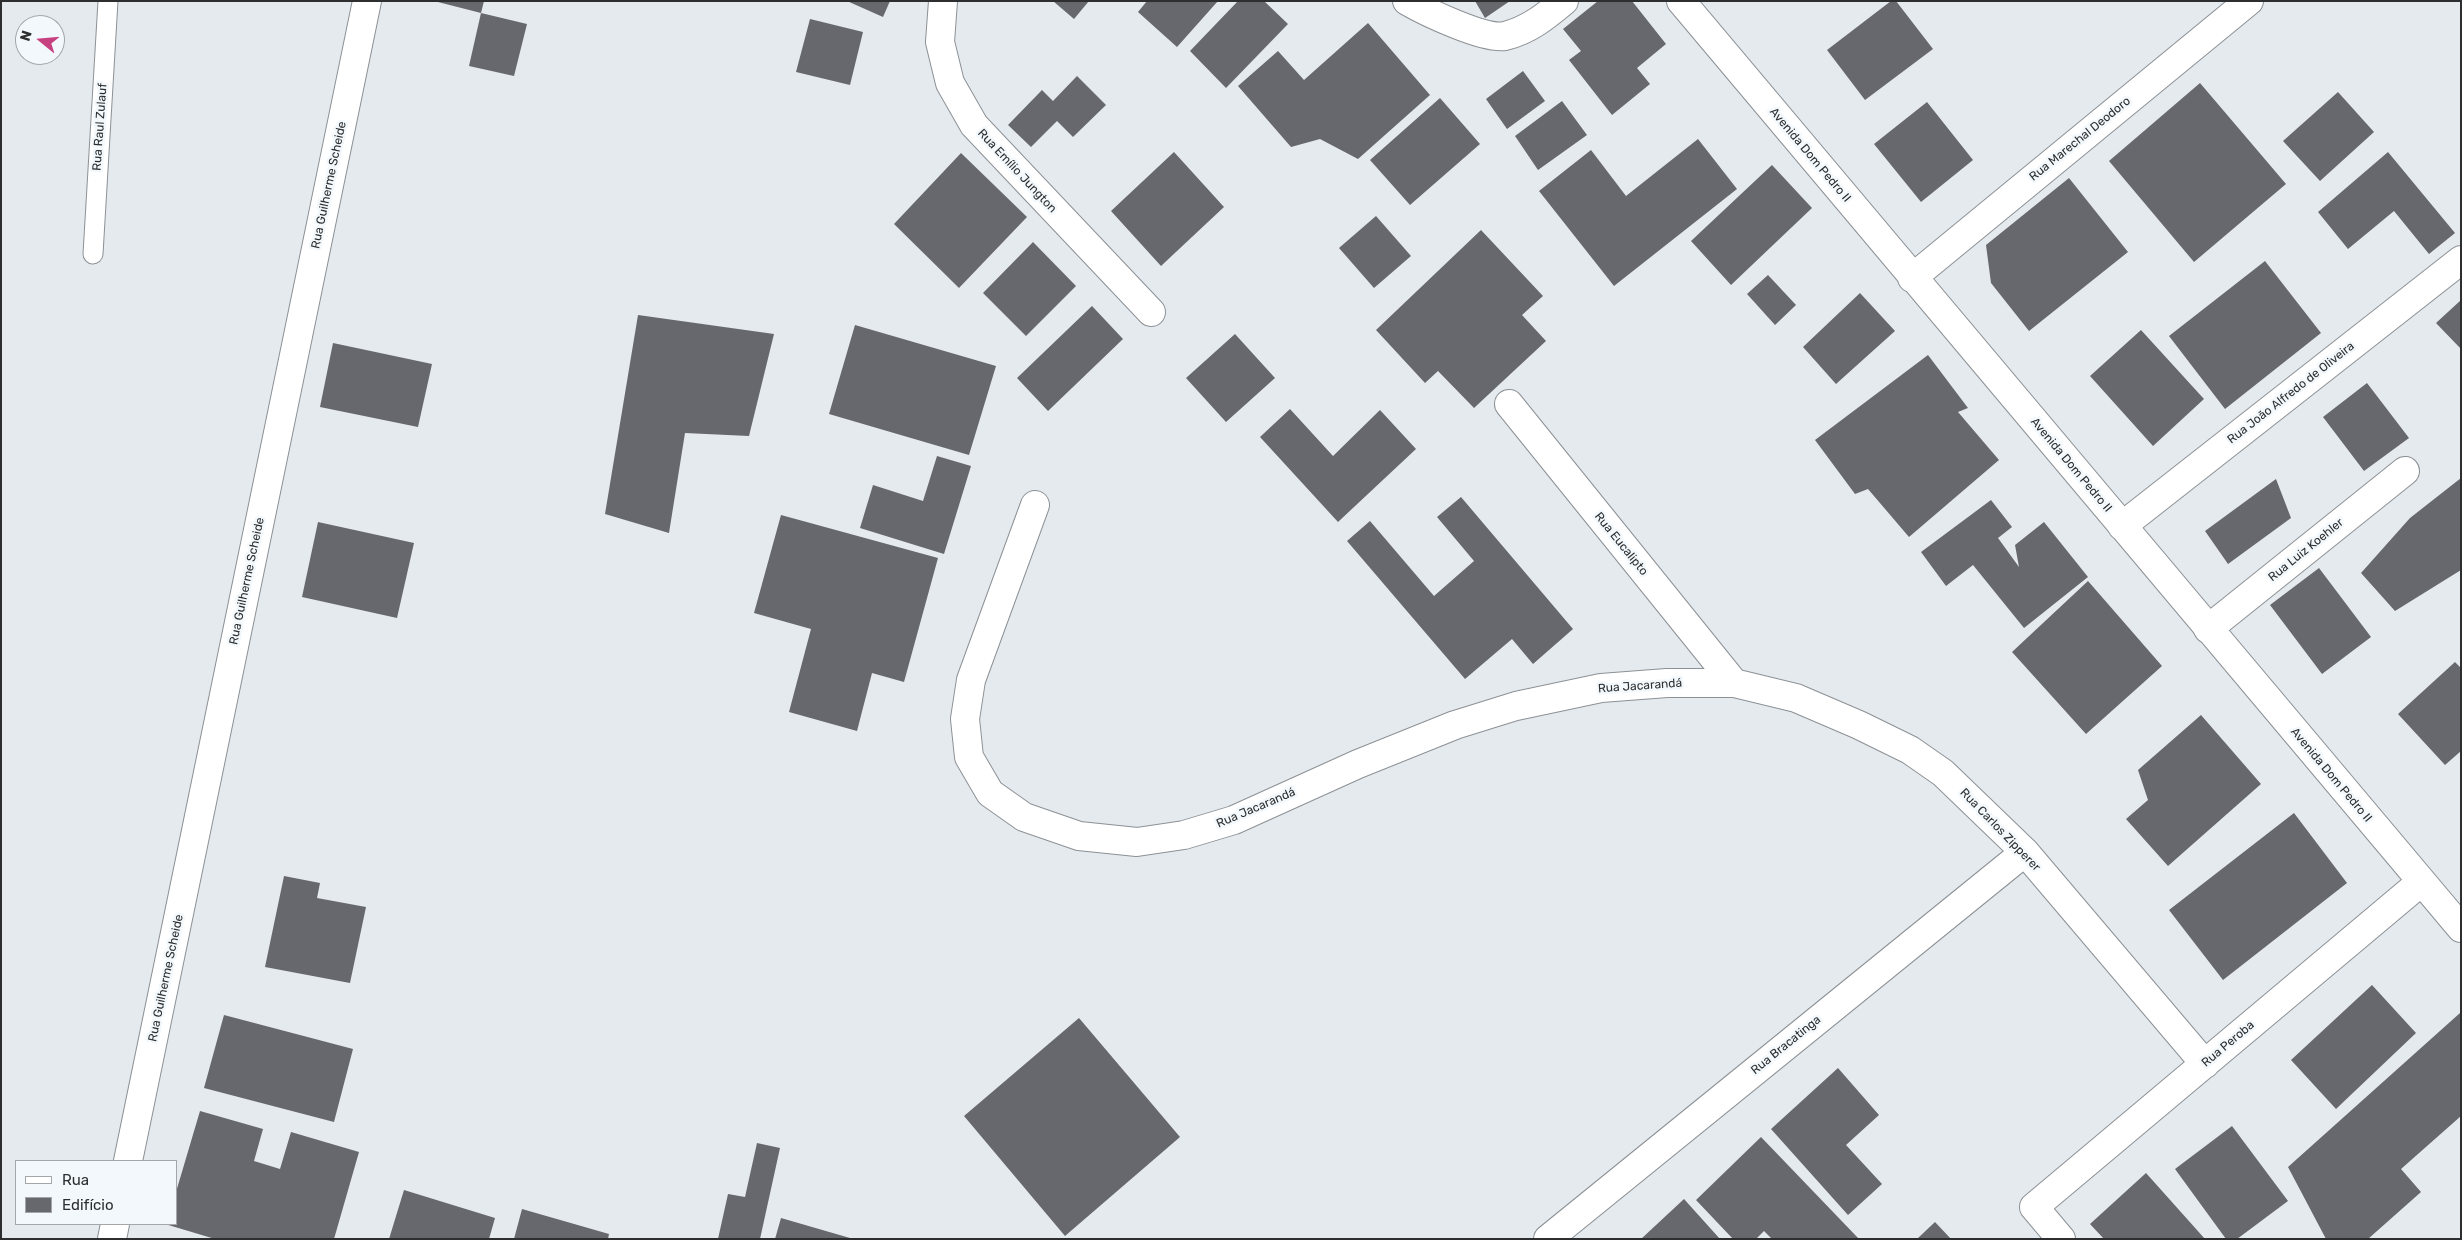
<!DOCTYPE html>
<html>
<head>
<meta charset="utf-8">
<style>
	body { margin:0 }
	#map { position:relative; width:2462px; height:1240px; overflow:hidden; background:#e5eaef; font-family:Rubik,sans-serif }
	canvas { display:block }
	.frame { position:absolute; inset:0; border:2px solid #2c2e2f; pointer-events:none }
	.legend { position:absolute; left:15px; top:1160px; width:162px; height:65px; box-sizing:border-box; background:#f2f8fc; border:1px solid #a3a7aa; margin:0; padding:6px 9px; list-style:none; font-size:15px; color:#2c2e2f }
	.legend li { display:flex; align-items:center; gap:10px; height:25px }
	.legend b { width:25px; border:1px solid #a3a7aa }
	.north { position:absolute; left:15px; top:15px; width:50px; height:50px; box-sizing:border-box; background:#f2f8fc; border:1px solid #a3a7aa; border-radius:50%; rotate:287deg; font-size:14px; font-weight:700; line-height:20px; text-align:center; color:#2c2e2f }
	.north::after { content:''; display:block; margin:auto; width:18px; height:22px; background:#c74080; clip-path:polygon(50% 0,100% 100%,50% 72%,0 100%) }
</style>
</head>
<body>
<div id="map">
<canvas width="2462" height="1240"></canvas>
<div class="frame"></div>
<ul class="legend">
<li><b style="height:6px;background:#fff"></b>Rua</li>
<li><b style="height:14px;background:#66686d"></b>Edifício</li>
</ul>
<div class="north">N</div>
</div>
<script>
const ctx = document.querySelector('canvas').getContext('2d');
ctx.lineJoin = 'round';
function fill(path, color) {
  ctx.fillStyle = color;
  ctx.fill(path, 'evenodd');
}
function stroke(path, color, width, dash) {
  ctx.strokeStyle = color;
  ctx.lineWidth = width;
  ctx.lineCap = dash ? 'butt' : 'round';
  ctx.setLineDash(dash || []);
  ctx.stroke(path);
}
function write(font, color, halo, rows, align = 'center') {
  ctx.font = font + ' Rubik,sans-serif';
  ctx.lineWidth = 5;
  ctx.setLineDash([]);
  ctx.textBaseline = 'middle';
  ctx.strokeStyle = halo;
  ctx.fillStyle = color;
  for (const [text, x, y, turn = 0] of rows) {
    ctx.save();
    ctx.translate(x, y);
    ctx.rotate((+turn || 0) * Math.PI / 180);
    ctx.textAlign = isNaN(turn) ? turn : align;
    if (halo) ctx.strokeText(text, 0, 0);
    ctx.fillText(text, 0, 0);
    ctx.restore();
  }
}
const building = new Path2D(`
	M434,1H484L481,13Z
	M847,1H890L883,17Z
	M1053,1H1089L1074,19Z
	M1147,1H1218L1177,47L1138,12Z
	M1238,1H1264L1288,24L1226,88L1190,51Z
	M1475,1H1510L1485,18Z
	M1598,1H1632L1666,44L1637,68L1650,84L1612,115L1569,60L1581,51L1563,29Z
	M1891,1H1896L1933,49L1865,100L1827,50Z
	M481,13L527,24L514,76L469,66Z
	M810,19L863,32L850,85L796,72Z
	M1368,23L1430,95L1358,159L1320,139L1291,147L1238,86L1278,51L1304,80Z
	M1523,71L1545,101L1507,129L1486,99Z
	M1077,76L1106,105L1073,137L1057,121L1031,147L1008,125L1042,90L1053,101Z
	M2200,83L2286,184L2194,262L2109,161Z
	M2338,92L2374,132L2320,181L2283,141Z
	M1440,98L1480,144L1410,205L1370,160Z
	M1562,101L1587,135L1538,170L1515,136Z
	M1927,102L1973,160L1921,202L1874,144Z
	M1698,139L1737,189L1614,286L1539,191L1591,150L1626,196Z
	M1174,152L1224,207L1161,266L1111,211Z
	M2388,152L2455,233L2429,254L2394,211L2348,249L2318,212Z
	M961,153L1027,217L959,288L894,224Z
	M1772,165L1812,208L1731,285L1691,241Z
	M2069,178L2128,252L2029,331L1991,283L1986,245Z
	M1376,216L1411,256L1374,288L1339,248Z
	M1481,230L1543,296L1522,315L1546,341L1474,408L1438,371L1425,383L1376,330Z
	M1033,242L1076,286L1026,336L983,293Z
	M2265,261L2321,333L2225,409L2169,336Z
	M1768,275L1796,305L1775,325L1747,294Z
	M1860,293L1895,331L1836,384L1803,347Z
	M2461,300V349L2436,323Z
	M1092,306L1123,339L1048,411L1017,378Z
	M638,315L774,334L749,436L685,433L669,533L605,514Z
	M855,325L996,366L969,455L829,414Z
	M2141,330L2204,399L2153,446L2090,376Z
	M1235,334L1275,378L1226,422L1186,378Z
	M333,343L432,364L418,427L320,407Z
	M1928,355L1968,408L1958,412L1999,460L1909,537L1868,489L1855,494L1815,440Z
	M2367,383L2409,438L2364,471L2323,417Z
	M1290,409L1333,456L1380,410L1416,449L1338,522L1260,437Z
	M937,456L971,466L944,554L860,528L873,485L923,501Z
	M2461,478V570L2395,611L2361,573L2410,518Z
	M2276,479L2291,518L2228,564L2205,531Z
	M1461,497L1573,629L1533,664L1512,639L1465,679L1347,541L1370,521L1434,596L1474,561L1437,517Z
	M1991,500L2012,527L1998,538L2019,567L2015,545L2044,522L2088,577L2024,628L1973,565L1946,586L1921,552Z
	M781,515L938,558L904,682L872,673L857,731L789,712L811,629L754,613Z
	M318,522L414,543L397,618L302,597Z
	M2319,568L2371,637L2322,674L2270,605Z
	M2088,581L2162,666L2086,734L2012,652Z
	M2455,662L2461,668V751L2445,765L2398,714Z
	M2201,715L2261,784L2168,866L2126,819L2148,800L2138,770Z
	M2294,813L2347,883L2223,980L2169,910Z
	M284,876L320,883L317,898L366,907L350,983L265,967Z
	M2372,985L2416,1033L2336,1109L2291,1060Z
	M2460,1013L2461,1116L2401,1169L2421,1192L2368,1239H2326L2288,1167Z
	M224,1015L353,1049L334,1122L204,1088Z
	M1079,1018L1180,1137L1065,1236L964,1116Z
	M1838,1068L1879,1115L1846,1145L1882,1184L1848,1215L1771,1129Z
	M200,1111L263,1129L254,1161L280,1169L291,1132L359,1152L334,1239H215L165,1224H176V1192Z
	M2232,1126L2288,1201L2237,1239H2226L2175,1169Z
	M1761,1137L1859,1239H1772L1764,1231L1756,1239H1733L1696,1200Z
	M757,1143L780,1148L760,1239H718L728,1194L745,1197Z
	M2146,1173L2205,1239H2104L2090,1224Z
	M404,1190L495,1218L489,1239H389Z
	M1684,1199L1720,1239H1641Z
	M522,1209L609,1234L608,1239H514Z
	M781,1218L850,1238V1239H775Z
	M1935,1222L1951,1239H1917Z`);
const lane = new Path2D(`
	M93,254L108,1`);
const street = new Path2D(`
	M943,1L940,42L950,83L974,125L1151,312
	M1407,1C1426,12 1485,40 1505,36C1529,30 1546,16 1564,1
	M1509,404L1734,683
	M1035,505L971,680L965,719L969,757L990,793L1024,817L1079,836L1137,842L1184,835L1234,820L1358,764L1455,725L1516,706L1601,688L1667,683H1734L1796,698L1859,725L1910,750L1943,773L2025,852L2205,1064
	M2122,526L2461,260
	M2208,629L2405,471
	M128,1161L367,1
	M112,1239L115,1224
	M1548,1239L2025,852
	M2061,1239L2034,1207L2421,882`);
const secondary = new Path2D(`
	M1681,1L2461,928
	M1912,278L2249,1`);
const streetNames = [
	["Rua Raul Zulauf",100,127,-86],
	["Rua Marechal Deodoro",2080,139,-39],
	["Avenida Dom Pedro II",1810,155,50],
	["Rua Emílio Jungton",1017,171,47],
	["Rua Guilherme Scheide",329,185,-78],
	["Rua João Alfredo de Oliveira",2291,393,-38],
	["Avenida Dom Pedro II",2071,465,50],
	["Rua Eucalipto",1621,544,51],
	["Rua Luiz Koehler",2306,550,-39],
	["Rua Guilherme Scheide",247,581,-78],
	["Rua Jacarandá",1640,686,-4],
	["Avenida Dom Pedro II",2331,775,50],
	["Rua Jacarandá",1256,808,-23],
	["Rua Carlos Zipperer",2000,830,46],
	["Rua Guilherme Scheide",166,978,-78],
	["Rua Peroba",2228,1044,-40],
	["Rua Bracatinga",1786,1045,-39]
];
fill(building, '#66686d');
stroke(lane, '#8c9195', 21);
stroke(street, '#8c9195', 30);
stroke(secondary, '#8c9195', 30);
stroke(lane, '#fff', 19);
stroke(street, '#fff', 28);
stroke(secondary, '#fff', 28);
write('12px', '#2c2e2f', '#f2f8fc', streetNames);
</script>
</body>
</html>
